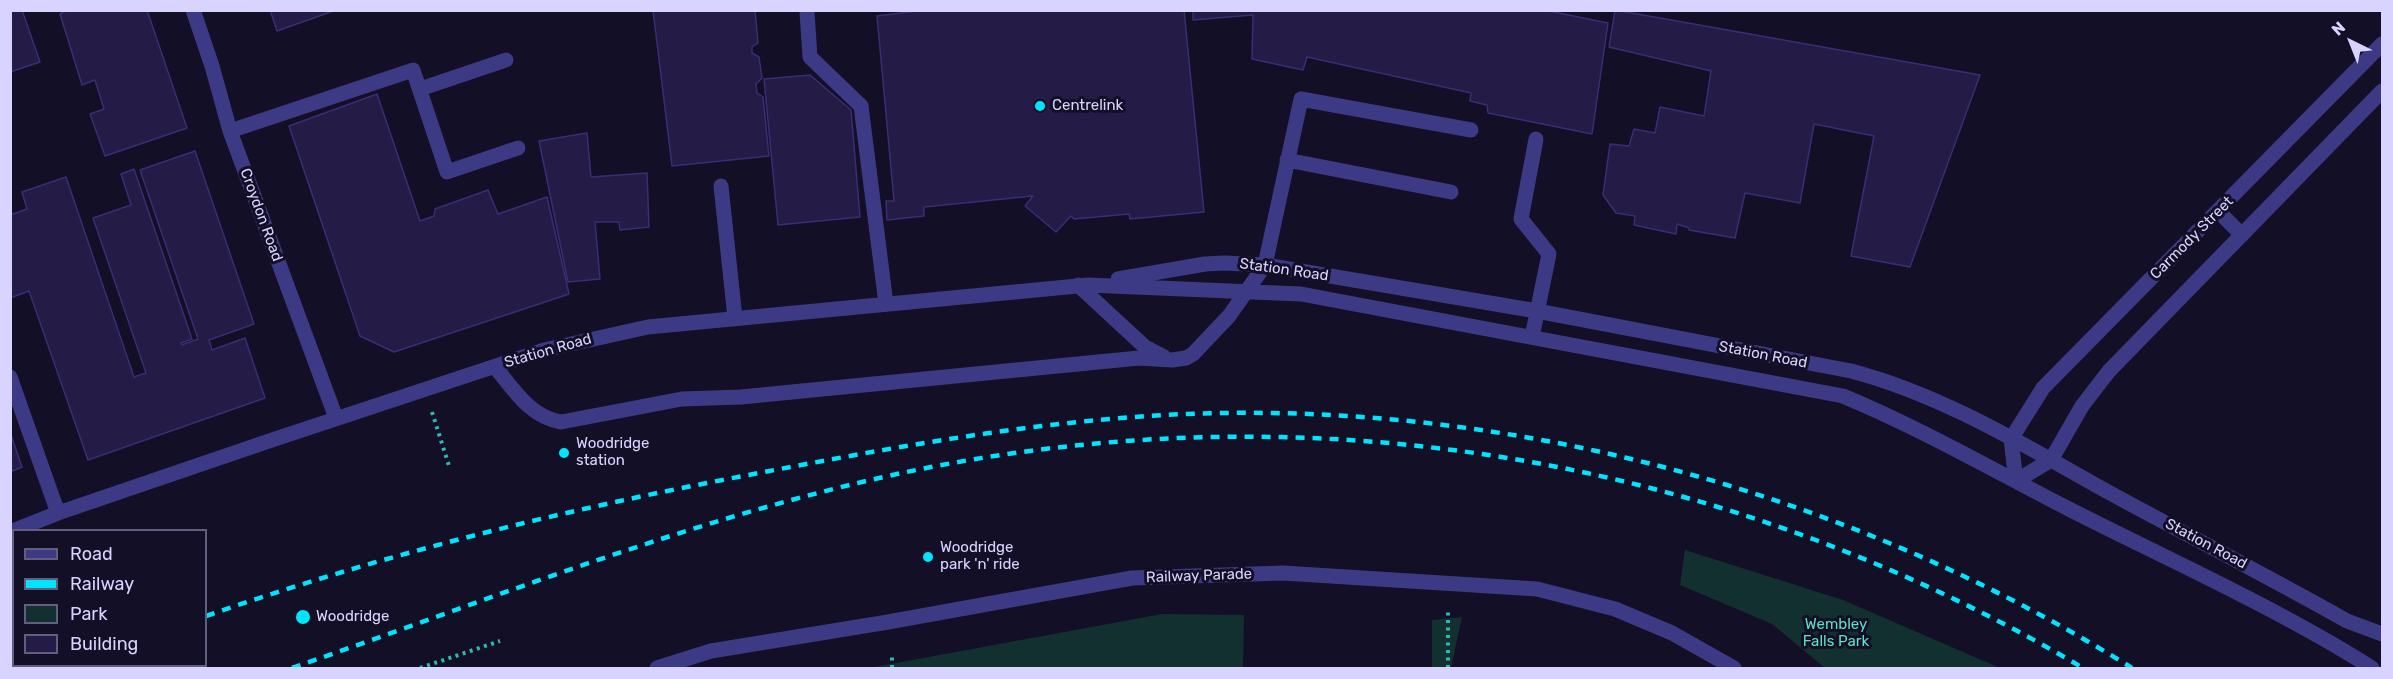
<!DOCTYPE html>
<html>
<head>
<meta charset="utf-8">
<style>
	body { margin:0 }
	#map { position:relative; width:2393px; height:679px; overflow:hidden; background:#130f26; font-family:Rubik,sans-serif }
	canvas { display:block }
	.frame { position:absolute; inset:0; border:12px solid #d9d4ff; pointer-events:none }
	.legend { position:absolute; left:12px; top:529px; width:195px; height:138px; box-sizing:border-box; background:#130f26; border:2px solid #625e7d; margin:0; padding:8px 10px; list-style:none; font-size:18px; color:#d9d4ff }
	.legend li { display:flex; align-items:center; gap:12px; height:30px }
	.legend b { width:30px; border:2px solid #625e7d }
	.north { position:absolute; left:2321px; top:12px; width:60px; height:60px; -webkit-text-stroke:4px #130f26; paint-order:stroke; rotate:317deg; font-size:16px; font-weight:700; line-height:24px; text-align:center; color:#d9d4ff }
	.north::after { content:''; display:block; margin:auto; width:21px; height:27px; background:#d9d4ff; clip-path:polygon(50% 0,100% 100%,50% 72%,0 100%) }
</style>
</head>
<body>
<div id="map">
<canvas width="2393" height="679"></canvas>
<div class="frame"></div>
<ul class="legend">
<li><b style="height:8px;background:#3d3a85"></b>Road</li>
<li><b style="height:8px;background:#00e5ff"></b>Railway</li>
<li><b style="height:16px;background:#12302f"></b>Park</li>
<li><b style="height:16px;background:#241b47"></b>Building</li>
</ul>
<div class="north">N</div>
</div>
<script>
const ctx = document.querySelector('canvas').getContext('2d');
ctx.lineJoin = 'round';
function fill(path, color) {
  ctx.fillStyle = color;
  ctx.fill(path, 'evenodd');
}
function stroke(path, color, width, dash) {
  ctx.strokeStyle = color;
  ctx.lineWidth = width;
  ctx.lineCap = dash ? 'butt' : 'round';
  ctx.setLineDash(dash || []);
  ctx.stroke(path);
}
function write(font, color, halo, rows, align = 'center') {
  ctx.font = font + ' Rubik,sans-serif';
  ctx.lineWidth = 6;
  ctx.setLineDash([]);
  ctx.textBaseline = 'middle';
  ctx.strokeStyle = halo;
  ctx.fillStyle = color;
  for (const [text, x, y, turn = 0] of rows) {
    ctx.save();
    ctx.translate(x, y);
    ctx.rotate((+turn || 0) * Math.PI / 180);
    ctx.textAlign = isNaN(turn) ? turn : align;
    if (halo) ctx.strokeText(text, 0, 0);
    ctx.fillText(text, 0, 0);
    ctx.restore();
  }
}
const green = new Path2D(`
	M1685,550L1843,600L2000,668H1825L1772,624L1680,585Z
	M1162,614L1244,615L1243,668H869Z
	M1462,617L1451,668H1432V620Z`);
const building = new Path2D(`
	M10,10H22L40,62L10,72Z
	M67,10H147L187,128L105,156L90,114L104,109L95,80L82,85L60,14Z
	M270,10H336L277,31Z
	M653,10H755L758,43L752,47V53L759,57L762,78L756,84L757,93L763,97L769,156L672,166Z
	M925,10H1184L1204,212L1130,219L1129,214L1074,219L1071,216L1056,232L1025,206L1033,196L924,207V216L887,220L886,201H894L877,16Z
	M1193,10H1544L1608,23L1592,134L1488,113L1487,105L1470,101L1471,93L1307,57L1303,70L1252,59L1253,15L1193,20Z
	M1615,10L1980,75L1910,267L1851,256L1874,136L1814,124L1800,203L1745,193L1735,238L1689,230V228L1677,224L1676,234L1634,225L1635,216L1616,213L1603,195L1610,144L1629,146L1634,129L1655,133L1660,107L1704,116L1711,71L1609,47Z
	M810,75L851,110L860,217L778,225L764,79Z
	M377,94L420,221L434,216L435,209L488,190L498,214L547,197L569,294L394,352L360,336L289,126Z
	M587,133L591,177L647,173L649,227L620,230L619,222H595L600,279L568,282L539,141Z
	M195,151L254,324L209,340L212,350L245,338L265,398L88,460L29,291L10,298V215L27,209L22,192L66,177L134,377L146,373L93,218L131,205L121,174L134,169L192,339L181,343L182,345L198,339L140,170Z
	M10,432L22,467L10,472Z`);
const path = new Path2D(`
	M432,412L450,469
	M420,668L500,641
	M892,668V655
	M1448,668V608`);
const minor = new Path2D(`
	M193,10L212,66L230,131L336,418
	M807,12L810,57L861,106L886,304
	M420,89L506,60
	M230,131L413,70L447,172L518,148
	M1287,160L1451,192
	M721,186L735,318
	M2218,211L2242,235
	M1118,279L1205,264L1224,263L1265,265L1537,311L1851,371C1943,395 2027,447 2110,493C2189,536 2269,577 2347,621L2382,634
	M1078,285L1145,347L1164,357
	M1532,337L1549,254L1521,219L1536,139
	M495,367C514,390 530,417 561,422L682,399L741,397L1139,358L1172,360L1186,358L1193,354L1229,316L1265,265L1301,99L1471,130
	M10,377L58,513
	M2011,439L2043,388L2382,44
	M2011,439L2016,481
	M2016,481L2051,460L2082,406L2109,371L2382,91
	M10,532L58,513L275,439L544,350L648,327L1088,285L1301,294L1843,396C1920,428 1993,470 2067,508C2169,560 2275,607 2372,668
	M657,668L711,651L888,622L1132,578L1283,573L1537,589L1615,609L1672,633L1734,668`);
const rail = new Path2D(`
	M206,616C387,553 571,508 759,473C900,446 1042,420 1186,414C1515,401 1853,494 2132,668
	M65,668L73,666
	M292,668C480,603 668,528 862,482C1281,382 1713,449 2083,668`);
const markers = [
	[1040,106,6,"#00e5ff"],
	[564,453,6,"#00e5ff"],
	[928,557,6,"#00e5ff"],
	[303,617,8,"#00e5ff"]
];
const poiNames = [
	["Centrelink",1052,106],
	["Woodridge",576,444],
	["station",576,461],
	["Woodridge",940,548],
	["park 'n' ride",940,565],
	["Woodridge",316,617]
];
const streetNames = [
	["Croydon Road",261,215,70],
	["Carmody Street",2192,238,-45],
	["Station Road",1284,270,8],
	["Station Road",548,351,-16],
	["Station Road",1763,355,11],
	["Station Road",2206,544,28],
	["Railway Parade",1199,576,-2]
];
const parkNames = [
	["Wembley",1836,625],
	["Falls Park",1836,642]
];
fill(green, '#12302f');
fill(building, '#241b47');
stroke(building, '#3b2d73', 1.5);
stroke(path, '#2fb8b0', 4, [3, 4.5]);
stroke(minor, '#3d3a85', 15);
stroke(rail, '#00e5ff', 4.5, [9, 8]);
for (const [x, y, r, color] of markers) {
  const dot = new Path2D();
  dot.arc(x, y, r, 0, 2 * Math.PI);
  ctx.fillStyle = color;
  ctx.fill(dot);
  stroke(dot, '#130f26', 2);
}
write('15px', '#d9d4ff', '#130f26', poiNames, 'left');
write('15px', '#d9d4ff', '#130f26', streetNames);
write('15px', '#5fe0c0', '#130f26', parkNames);
</script>
</body>
</html>
